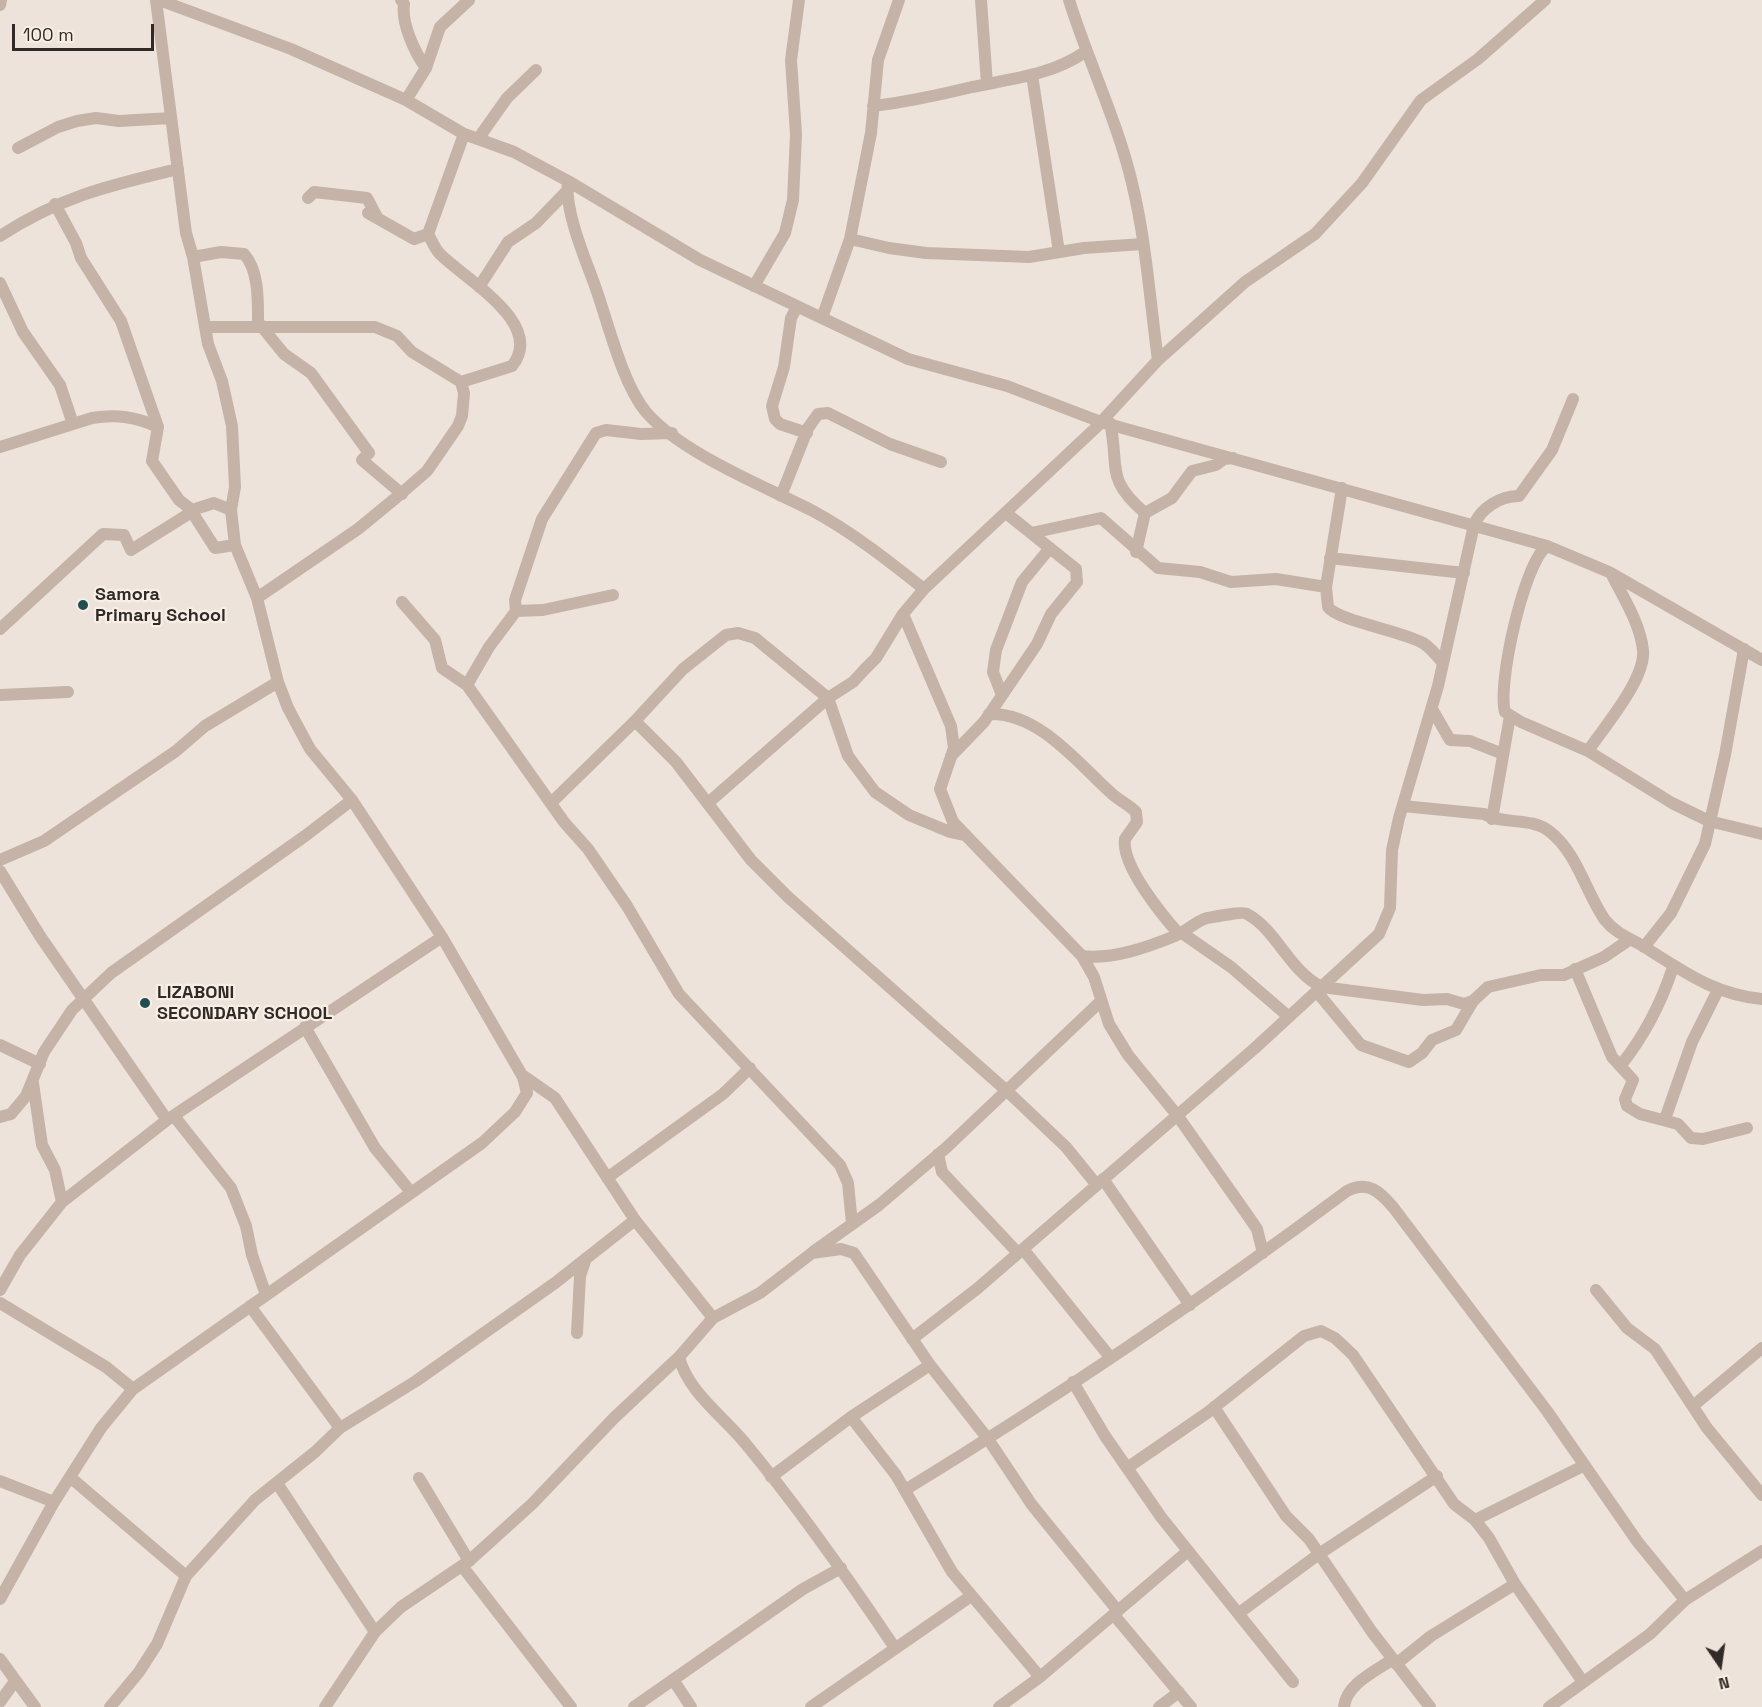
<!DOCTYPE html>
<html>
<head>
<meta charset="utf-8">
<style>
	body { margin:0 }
	#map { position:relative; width:1762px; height:1707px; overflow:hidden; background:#eee3da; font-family:"Space Grotesk",sans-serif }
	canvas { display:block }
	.north { position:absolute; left:1690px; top:1635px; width:60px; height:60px; -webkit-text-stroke:4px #f7eee5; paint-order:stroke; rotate:167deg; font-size:16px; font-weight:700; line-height:24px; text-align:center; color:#322a27 }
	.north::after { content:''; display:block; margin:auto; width:21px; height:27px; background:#322a27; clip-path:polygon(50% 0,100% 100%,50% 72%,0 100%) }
	.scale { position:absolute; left:12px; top:24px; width:142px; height:27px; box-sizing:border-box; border:3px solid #322a27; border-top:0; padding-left:8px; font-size:18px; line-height:21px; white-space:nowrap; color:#322a27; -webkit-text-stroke:4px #f7eee5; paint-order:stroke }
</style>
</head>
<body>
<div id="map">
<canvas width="1762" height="1707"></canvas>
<div class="north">N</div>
<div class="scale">100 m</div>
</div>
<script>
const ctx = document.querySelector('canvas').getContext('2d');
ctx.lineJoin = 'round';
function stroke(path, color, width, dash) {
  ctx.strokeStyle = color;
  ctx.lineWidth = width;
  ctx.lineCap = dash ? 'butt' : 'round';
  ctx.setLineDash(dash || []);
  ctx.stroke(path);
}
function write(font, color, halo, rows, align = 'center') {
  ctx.font = font + ' "Space Grotesk",sans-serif';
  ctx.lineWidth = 4.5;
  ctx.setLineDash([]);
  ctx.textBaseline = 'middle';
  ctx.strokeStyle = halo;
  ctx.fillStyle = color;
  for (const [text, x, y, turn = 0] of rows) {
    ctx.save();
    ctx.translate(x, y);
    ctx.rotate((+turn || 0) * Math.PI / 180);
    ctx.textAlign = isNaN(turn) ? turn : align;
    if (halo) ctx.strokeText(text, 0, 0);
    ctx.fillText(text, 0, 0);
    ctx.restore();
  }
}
const minor = new Path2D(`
	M159,0L291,49L406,100L464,134L514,152L568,181L700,260L908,359L1007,386L1101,422L1547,546L1609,572L1762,660
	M401,0L404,4C401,23 415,53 426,68
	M981,0L987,84
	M1069,0C1088,61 1117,120 1132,183C1146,240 1150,302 1158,360
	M0,5L1,0
	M1032,75L1059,252
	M406,100L426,68L440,27L469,0
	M873,106C907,102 939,95 972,87C1011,79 1052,75 1085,52
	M478,139L507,98L536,70
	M18,148L58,127L77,121L96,118L119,121L171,118
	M568,181C564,210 585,258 595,286C608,322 622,383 646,412C681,453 764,486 813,511C852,532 890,562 924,589
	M308,198L314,192L367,198L377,217
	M55,204L76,243L81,258L121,321L158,427
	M368,213L414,239L428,234C432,241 435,249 440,254C466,280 546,324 512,366L461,382
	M428,234L464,134
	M0,236C62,196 108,186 178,169
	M850,239L871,133L878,60L899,0
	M193,257L221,252L244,254C259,270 258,301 258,322L284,354L311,373L369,453L362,460L402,494
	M0,283L23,332L60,385L73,424
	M754,286L785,233L793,200L796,134L791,60L799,0
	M479,287L508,242L536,223L567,191
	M797,307L791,318L784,367L772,406L775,419L780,424L807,433
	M822,318L850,239L889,248L926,253L1029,257L1084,248L1143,244
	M205,327H375L397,336L412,352L461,382L464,393L462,416L458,426L427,471L397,497L358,529L257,598
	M1101,422L1158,360L1245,282L1315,234L1362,183L1421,100L1478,59L1545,0
	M1110,423C1120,467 1104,478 1145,513
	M0,447L92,418C117,414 136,417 158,427L152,461L179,500L192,510L214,503L231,510
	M1342,488L1326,587L1328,607C1338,621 1403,631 1423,643C1431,648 1437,656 1443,663
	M781,496L808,428L818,414L828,413L890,444L941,462
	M192,512L215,548L235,545
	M1031,533L1101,518L1158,568L1200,572L1231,582L1276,579L1326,587
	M1547,546C1524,562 1497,685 1505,712L1521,722L1588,751L1672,803L1709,821L1762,834
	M1136,552L1145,513L1172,498L1192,471L1216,465L1224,459L1233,458
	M1330,558L1464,573
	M402,602L435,640L442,668L467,685L564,822L588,849L627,906L679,994L840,1165L848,1183L852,1224
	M516,611L543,610L613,595
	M903,614L951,726L954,748L940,789L953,822L1082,956L1094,977L1109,1024L1128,1055L1177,1115L1246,1213L1257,1229L1263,1253
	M0,629L103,534L124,535L131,550L198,508
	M467,685L489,647L516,611L515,600L542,519L596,433L606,430L641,434L672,433
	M0,695L68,692
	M1002,695L993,672L996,650L1022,582L1050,548
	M1432,709L1450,740L1470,741L1503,754
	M989,714C1038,712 1077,762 1110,792C1118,800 1128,804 1136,812L1137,822L1125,839C1121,865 1162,915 1179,934
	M635,721L676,762L751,860L788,897L1008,1092L1066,1147L1096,1184
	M1588,751C1604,727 1646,679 1643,650C1640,623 1623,597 1611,573
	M951,756L984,722L1037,644L1051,614L1077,582L1076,569L1006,513
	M552,802L635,721L683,669L726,635L738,633L755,638L828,698L848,756L875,792L909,815L950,832L964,835
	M708,803L828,698L853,682L865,669L876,658L903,614L924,589L1103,421
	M1403,806L1484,814C1503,825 1531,817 1549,831C1577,852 1586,893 1605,920C1616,934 1632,939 1646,948C1686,973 1714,994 1762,999
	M1492,819L1510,716
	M0,860L44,841L176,751L205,726L278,682
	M0,871L40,936L167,1120L442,937
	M1182,933L1231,967L1289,1017
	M1644,947L1671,913L1705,844L1725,755L1744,649
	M1082,956C1112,960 1148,947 1175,936C1187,931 1196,921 1207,918C1214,917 1243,911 1247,914C1276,929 1290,972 1322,987L1423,1000L1447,999L1464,1004L1473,1001
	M1575,969L1612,1057L1633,1080L1625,1099L1627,1106L1640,1114L1678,1124L1691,1138L1703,1139L1747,1128
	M1317,992L1361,1045L1409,1062L1422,1053L1432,1040L1456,1030L1473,1001L1488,987L1541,975H1564L1604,957L1629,940
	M305,1027L375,1148L410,1191
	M0,1045L40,1064
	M1621,1065C1645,1035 1661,1004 1673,967
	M522,1075L555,1098L635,1220L713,1318
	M33,1083L42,1145L55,1170L62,1202
	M174,1116L231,1188L246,1226L252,1255L266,1295
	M0,1117L11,1114L26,1096L44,1052L72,1010L111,973L305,836L352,800
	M1665,1119L1692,1042L1718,990
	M938,1154L942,1172L1018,1253
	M607,1178L723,1094L750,1068
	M1103,1179L1190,1305
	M1023,1249L1110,1357
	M813,1252L879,1205L947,1147L1101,1001
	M0,1290L20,1255L62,1202L167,1120
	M1596,1290L1627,1328L1655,1349L1707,1428L1762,1495
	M0,1303L106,1367L133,1389
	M250,1306L340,1428
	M577,1333L580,1276L586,1258
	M912,1339L978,1288L1255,1048L1379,934L1390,908L1392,850L1399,818L1438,686L1474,525C1481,508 1500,496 1519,496L1552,450L1573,399
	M679,1357C688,1392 723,1416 745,1443C799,1508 848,1578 895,1648
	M1073,1382L1105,1436L1161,1517L1293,1682
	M1693,1406L1762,1348
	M1214,1407L1286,1516L1309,1539L1372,1632L1430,1707
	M851,1417L896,1475L952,1572L1040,1677
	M1127,1468L1207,1413L1304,1336L1321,1331L1335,1338L1353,1355L1454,1504L1475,1520L1489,1538L1515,1584L1583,1682
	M70,1477L186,1576
	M771,1477L851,1417L930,1365
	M419,1478L469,1561
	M0,1481L54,1502
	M277,1483L375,1632
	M905,1490C1057,1397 1205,1297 1347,1191C1368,1180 1380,1192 1393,1207L1547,1411L1637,1541L1685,1600
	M1475,1520L1583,1466
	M462,1566L571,1707
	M0,1599L54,1502L101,1428L133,1389L482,1143L515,1112L527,1093L523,1077L442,937L352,800L310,749L288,708L278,682L257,598L235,545L231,510L235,487L232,426L222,381L208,344L193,257L186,233L156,0
	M1239,1613L1319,1554L1437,1476
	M1114,1615L1191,1707
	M0,1659L35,1707
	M1396,1664L1431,1636L1515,1584
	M674,1681L691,1707
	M0,1702L15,1681
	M110,1707L139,1672L157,1644L186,1576L255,1500L315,1452L340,1428L416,1381L555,1283L635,1220
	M325,1707L375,1632L401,1607L469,1561L532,1504L614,1418L679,1357L713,1318L760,1293L812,1253L841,1249L854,1253L930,1365L988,1439L1032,1505L1118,1611
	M634,1707L803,1589L841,1568
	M811,1707L971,1596
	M999,1707L1040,1677L1188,1551
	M1159,1707L1179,1692
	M1344,1707C1346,1684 1376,1671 1393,1659
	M1549,1707L1650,1634L1685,1600L1762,1551`);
const markers = [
	[83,605,6,"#214f4f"],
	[145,1003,6,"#214f4f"]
];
const poiNames = [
	["Samora",95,595],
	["Primary School",95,616],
	["LIZABONI",157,993],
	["SECONDARY SCHOOL",157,1014]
];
stroke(minor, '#c5b3a7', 12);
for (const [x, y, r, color] of markers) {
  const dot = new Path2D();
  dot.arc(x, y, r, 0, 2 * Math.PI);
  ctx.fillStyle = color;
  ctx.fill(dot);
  stroke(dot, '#f7eee5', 2);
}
write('bold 18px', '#322a27', '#f7eee5', poiNames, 'left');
</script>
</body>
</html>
